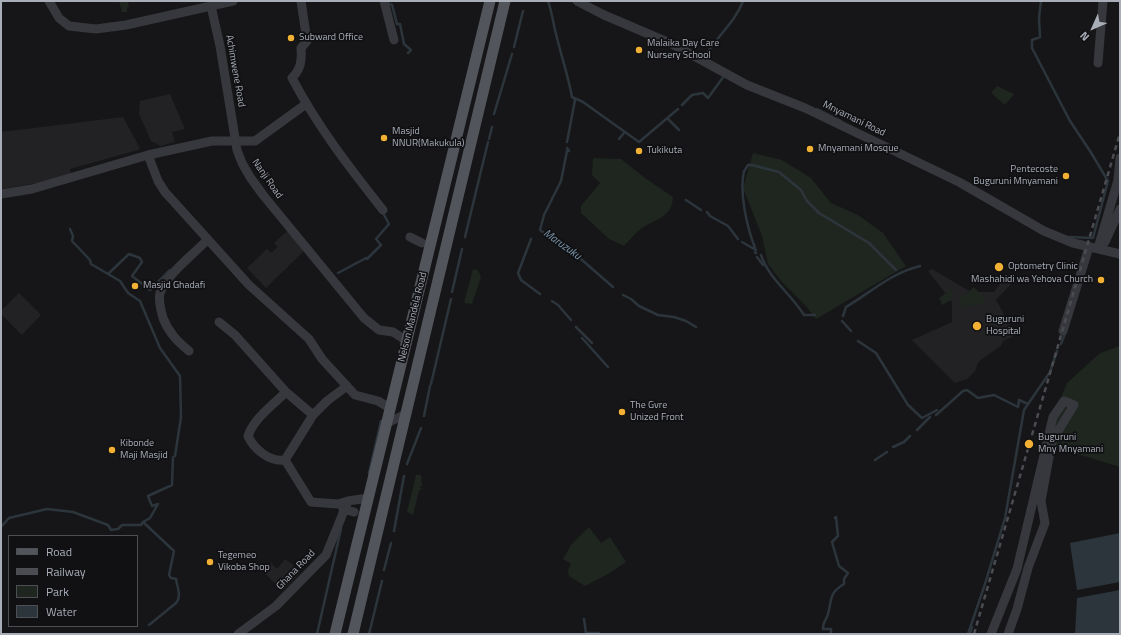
<!DOCTYPE html>
<html>
<head>
<meta charset="utf-8">
<style>
	body { margin:0 }
	#map { position:relative; width:1121px; height:635px; overflow:hidden; background:#161618; font-family:"Titillium Web",sans-serif }
	canvas { display:block }
	.frame { position:absolute; inset:0; border:2px solid #a8adb8; pointer-events:none }
	.legend { position:absolute; left:8px; top:535px; width:130px; height:92px; box-sizing:border-box; background:#111113; border:1px solid #4d4f55; margin:0; padding:5px 7px; list-style:none; font-size:12px; color:#a8adb8 }
	.legend li { display:flex; align-items:center; gap:8px; height:20px }
	.legend b { width:20px; border:1px solid #4d4f55 }
	.north { position:absolute; left:1073px; top:8px; width:40px; height:40px; -webkit-text-stroke:3px #111113; paint-order:stroke; rotate:225deg; font-size:11px; font-weight:700; line-height:16px; text-align:center; color:#a8adb8 }
	.north::after { content:''; display:block; margin:auto; width:14px; height:18px; background:#a8adb8; clip-path:polygon(50% 0,100% 100%,50% 72%,0 100%) }
</style>
</head>
<body>
<div id="map">
<canvas width="1121" height="635"></canvas>
<div class="frame"></div>
<ul class="legend">
<li><b style="height:5px;background:#53555c"></b>Road</li>
<li><b style="height:5px;background:#4a4c52"></b>Railway</li>
<li><b style="height:11px;background:#1e261f"></b>Park</li>
<li><b style="height:11px;background:#2c353c"></b>Water</li>
</ul>
<div class="north">N</div>
</div>
<script>
const ctx = document.querySelector('canvas').getContext('2d');
ctx.lineJoin = 'round';
function fill(path, color) {
  ctx.fillStyle = color;
  ctx.fill(path, 'evenodd');
}
function stroke(path, color, width, dash) {
  ctx.strokeStyle = color;
  ctx.lineWidth = width;
  ctx.lineCap = dash ? 'butt' : 'round';
  ctx.setLineDash(dash || []);
  ctx.stroke(path);
}
function write(font, color, halo, rows, align = 'center') {
  ctx.font = font + ' "Titillium Web",sans-serif';
  ctx.lineWidth = 3.5;
  ctx.setLineDash([]);
  ctx.textBaseline = 'middle';
  ctx.strokeStyle = halo;
  ctx.fillStyle = color;
  for (const [text, x, y, turn = 0] of rows) {
    ctx.save();
    ctx.translate(x, y);
    ctx.rotate((+turn || 0) * Math.PI / 180);
    ctx.textAlign = isNaN(turn) ? turn : align;
    if (halo) ctx.strokeText(text, 0, 0);
    ctx.fillText(text, 0, 0);
    ctx.restore();
  }
}
const built = new Path2D(`
	M170,94L185,129L172,132L175,142L161,146L151,141L139,114L140,101Z
	M123,117L140,148L138,150L70,169L72,177L1,189V132Z
	M288,230L306,249L266,288L247,268L267,249L271,253L278,247L274,243Z
	M932,269L971,292H994L1005,277L1011,284L996,300L1013,330L1018,334L1003,341L1001,346L982,359L978,363L975,371L967,379L955,383L912,340L952,322V302L928,271Z
	M19,293L41,315L22,335L1,314V311Z
	M285,559L292,564L300,573L283,591L263,572L271,563L277,569Z`);
const green = new Path2D(`
	M119,1H128L129,7L127,8V12H122Z
	M997,86L1014,94L1005,105L991,93Z
	M753,153L782,160L811,178L831,203L858,215L883,233L906,266L816,319L805,305L782,282L768,264L762,236L743,188Z
	M593,158L621,159L645,178L673,197C672,218 655,219 642,228C635,233 630,240 624,246L609,239L581,213V206L600,183L592,175Z
	M473,269L478,270L481,277L472,304L464,303Z
	M974,287L986,300L984,303L965,307L958,301Z
	M951,289L953,299L942,305L939,298Z
	M1120,346V467L1055,447L1054,448L1055,412L1067,383L1100,353Z
	M416,475H421L422,486L419,488H423L419,491L413,515L407,512Z
	M589,527L601,543L610,537L626,562L610,573L585,586L569,576L568,570L571,564L563,559L571,545Z`);
const water = new Path2D(`
	M1120,533V582L1077,590L1070,543Z
	M1120,590V634H1075L1077,598Z`);
const stream = new Path2D(`
	M548,1C552,12 553,23 556,34C561,55 568,75 572,97L583,102L639,142L678,109
	M1041,1L1039,18L1040,37L1032,40V48L1070,121L1090,151L1108,181L1093,238L1069,237
	M387,3L392,5L397,24H400L404,44L411,50L408,53
	M514,47L523,11
	M704,58C715,38 735,23 743,1
	M682,105L692,95L703,93L708,98L724,76L726,77
	M817,109L841,121
	M494,114L512,54
	M668,119L679,130
	M489,139L492,127
	M619,139L624,133
	M567,142L575,100L574,98
	M567,148L569,151H567L561,181L544,215L540,230L574,253L613,287
	M745,170L748,165H752L779,172L801,190L807,201L819,213L869,243L896,270
	M744,171C739,193 747,227 755,248
	M686,200L701,210
	M707,212L710,216L728,226L738,239
	M70,229L73,236L72,241L90,260L91,264L120,281L128,293L140,301L160,348L180,376L181,417L175,456L173,457L172,485L148,496L152,506L158,504L150,518L143,522
	M465,237L488,142
	M531,239L518,273L521,280L540,294
	M742,242L756,250
	M755,252L756,253
	M761,255C769,279 791,294 804,315H815
	M757,257L763,265
	M338,273L366,258L367,259L381,245L376,239L389,224L383,213
	M108,274L129,254L140,258L142,262L132,276L150,290L170,270
	M452,292L462,249
	M623,295L631,299L639,306L658,315L674,317L686,321L696,327
	M552,301L558,305L571,320
	M843,316L846,307C870,293 891,273 920,266
	M842,321L851,331
	M576,327L592,343
	M582,338L608,367
	M858,341L876,353L908,405L922,418L937,410
	M1061,344L1065,334
	M431,384L451,299
	M936,415L963,391L967,390L978,398L994,395L1018,407L1019,400L1028,404
	M424,416L430,386
	M917,430L930,417
	M893,447L904,442L910,436
	M875,460L887,452
	M407,464L421,428
	M369,473L381,421
	M1,527L9,518L47,509L73,512L108,525L111,530L118,529L122,525H141L143,522L174,551L169,575L171,578L176,579C177,587 182,596 176,603L149,625
	M394,531L404,476
	M384,570L391,543
	M584,619L586,633H599V634
	M317,634L341,529
	M369,634L382,581
	M831,634V629H823C822,623 827,619 828,614C832,599 829,593 844,584V579L848,573L839,566L832,542L838,536L836,517L835,518
	M968,634L984,587L1005,518L1024,410L1050,372L1057,351
	M970,634L972,627`);
const minor = new Path2D(`
	M49,1L59,18L69,26L96,29L126,25L233,1
	M301,1L307,41L301,48C302,60 301,69 292,78C318,127 349,167 383,210
	M384,1L394,40
	M577,1L604,15L672,44L747,85L805,108L959,182L1044,231L1073,243L1120,254
	M211,6L220,46L237,150L242,163L250,177L263,195L364,318L379,330L393,332L407,341
	M1098,63L1103,1
	M148,155L158,181L165,192L249,285L309,339L322,359L355,395L378,401L390,408
	M1,194L32,189L148,155L212,141H255L306,104
	M410,237L422,243
	M1105,242L1120,209
	M1098,248L1118,180L1120,158
	M219,322L235,335L286,392C273,405 254,418 248,436C254,449 269,462 285,460L313,415L327,401L347,386
	M1063,331L1089,247
	M189,351C177,341 169,333 163,318C161,310 158,301 160,293C166,275 194,254 207,240
	M286,392L313,415
	M387,423L406,414
	M285,460L311,502L338,504L348,501
	M343,509L354,512
	M238,634L276,606L326,555L348,501L368,498
	M991,634L1017,569L1053,417L1064,401L1074,405L1052,441L1041,501L1045,523L1028,568L1017,609L1008,634`);
const major = new Path2D(`
	M335,634L490,1
	M353,634L505,1`);
const rail = new Path2D(`
	M974,634L1120,133`);
const markers = [
	[291,38,4,"#f2b134"],
	[639,50,4,"#f2b134"],
	[384,138,4,"#f2b134"],
	[810,149,4,"#f2b134"],
	[639,151,4,"#f2b134"],
	[1066,176,4,"#f2b134"],
	[999,267,5,"#f2b134"],
	[1101,280,4,"#f2b134"],
	[135,286,4,"#f2b134"],
	[977,326,5,"#f2b134"],
	[622,412,4,"#f2b134"],
	[1029,444,5,"#f2b134"],
	[112,450,4,"#f2b134"],
	[210,562,4,"#f2b134"]
];
const poiNames = [
	["Subward Office",299,38],
	["Malaika Day Care",647,44],
	["Nursery School",647,56],
	["Masjid",392,132],
	["NNUR(Makukula)",392,144],
	["Mnyamani Mosque",818,149],
	["Tukikuta",647,151],
	["Pentecoste",1058,170,"right"],
	["Buguruni Mnyamani",1058,182,"right"],
	["Optometry Clinic",1008,267],
	["Mashahidi wa Yehova Church",1093,280,"right"],
	["Masjid Ghadafi",143,286],
	["Buguruni",986,320],
	["Hospital",986,332],
	["The Gvre",630,406],
	["Unized Front",630,418],
	["Buguruni",1038,438],
	["Mny Mnyamani",1038,450],
	["Kibonde",120,444],
	["Maji Masjid",120,456],
	["Tegemeo",218,556],
	["Vikoba Shop",218,568]
];
const streetNames = [
	["Achimwene Road",235,71,80],
	["Mnyamani Road",854,119,26],
	["Nanji Road",267,179,55],
	["Nelson Mandela Road",413,317,-76],
	["Ghana Road",296,570,-46]
];
const waterNames = [
	["Maruzuku",562,245,36]
];
fill(built, '#222225');
fill(green, '#1e261f');
fill(water, '#2c353c');
stroke(stream, '#2c353c', 2.5);
stroke(minor, '#37383d', 9);
stroke(major, '#53555c', 11);
stroke(rail, '#4a4c52', 2.5, [5, 4]);
for (const [x, y, r, color] of markers) {
  const dot = new Path2D();
  dot.arc(x, y, r, 0, 2 * Math.PI);
  ctx.fillStyle = color;
  ctx.fill(dot);
  stroke(dot, '#111113', 1.5);
}
write('10px', '#a8adb8', '#111113', poiNames, 'left');
write('10px', '#a8adb8', '#111113', streetNames);
write('italic 11px', '#7f9bb3', '#111113', waterNames);
</script>
</body>
</html>
